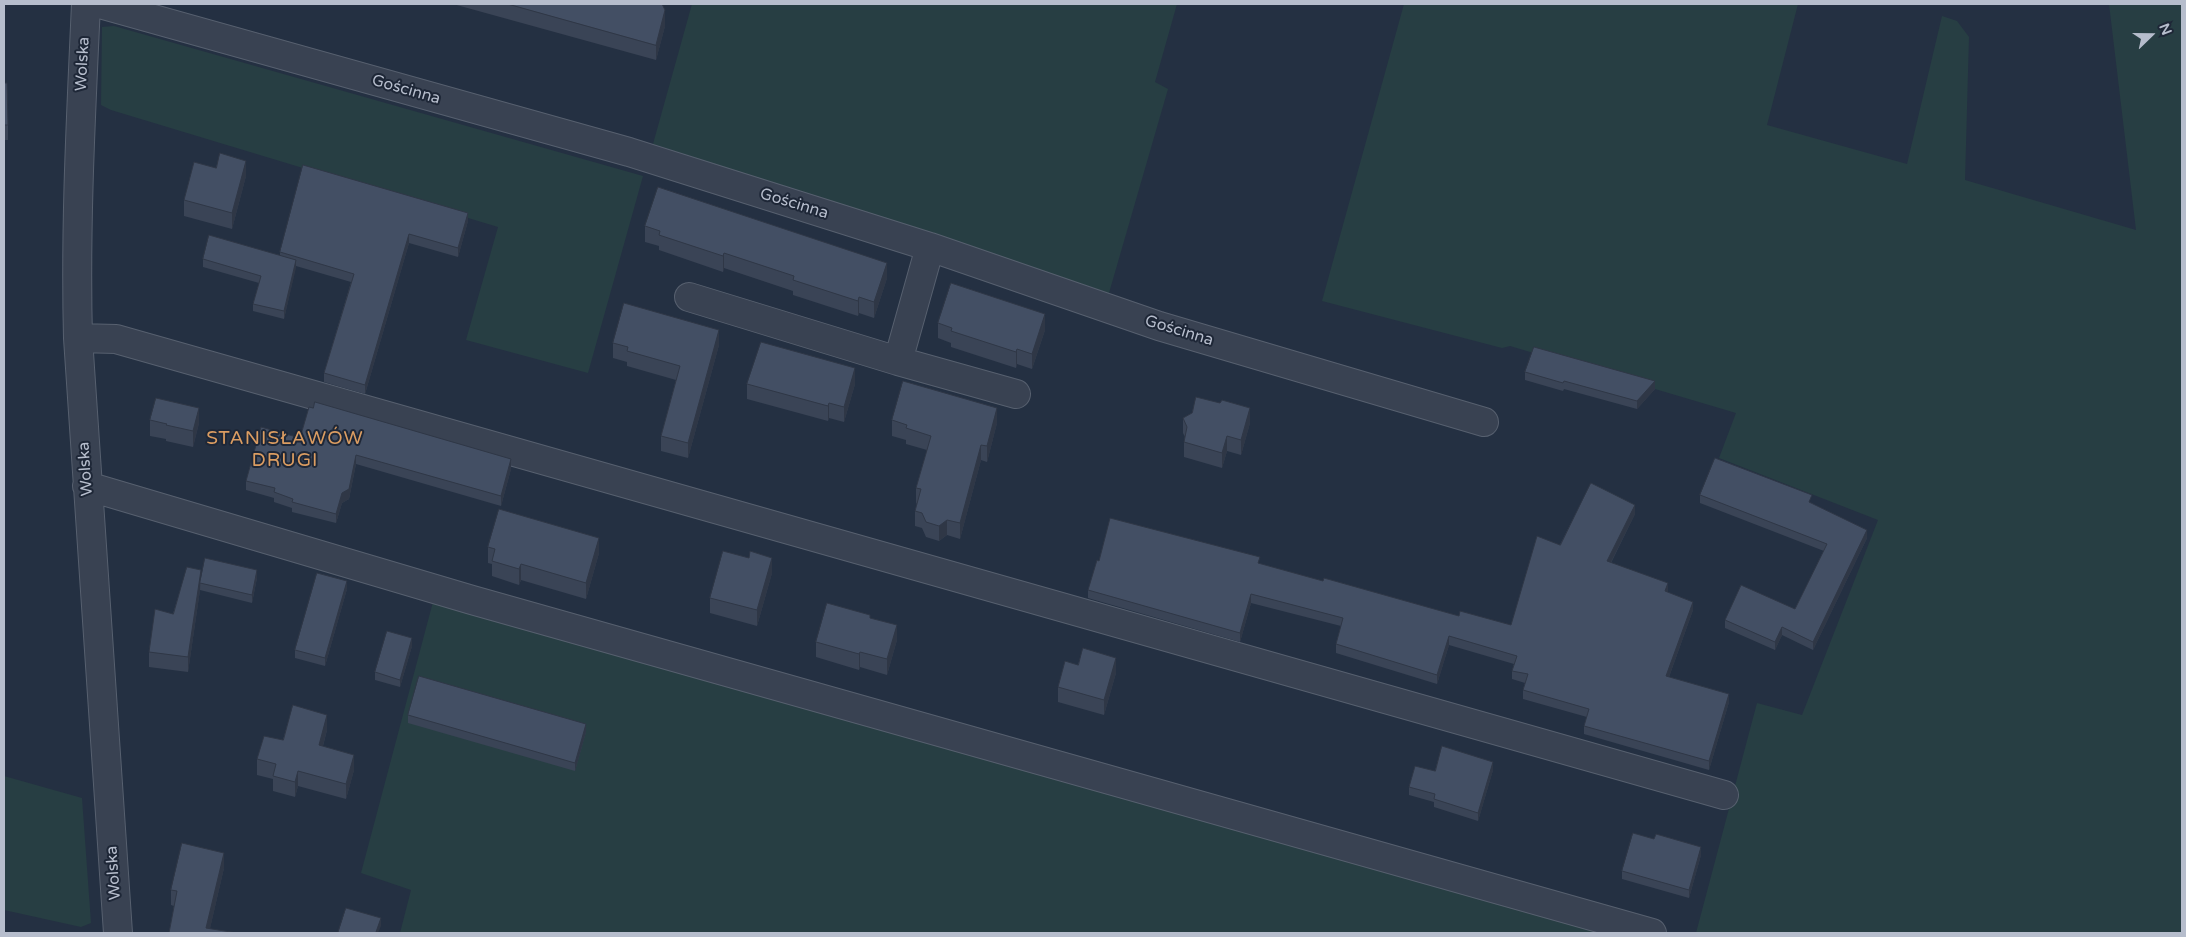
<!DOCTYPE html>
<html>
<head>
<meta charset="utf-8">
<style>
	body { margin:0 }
	#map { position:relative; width:2186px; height:937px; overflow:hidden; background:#243042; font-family:"Varela Round",sans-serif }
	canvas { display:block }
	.frame { position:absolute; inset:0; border:5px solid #b6bdcc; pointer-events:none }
	.north { position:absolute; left:2126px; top:10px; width:50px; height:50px; -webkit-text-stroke:4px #1e2737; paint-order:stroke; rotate:68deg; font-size:14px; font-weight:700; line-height:20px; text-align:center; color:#b6bdcc }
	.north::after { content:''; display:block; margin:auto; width:18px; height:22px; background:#b6bdcc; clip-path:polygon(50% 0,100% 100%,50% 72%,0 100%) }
</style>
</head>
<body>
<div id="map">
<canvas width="2186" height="937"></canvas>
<div class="frame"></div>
<div class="north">N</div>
</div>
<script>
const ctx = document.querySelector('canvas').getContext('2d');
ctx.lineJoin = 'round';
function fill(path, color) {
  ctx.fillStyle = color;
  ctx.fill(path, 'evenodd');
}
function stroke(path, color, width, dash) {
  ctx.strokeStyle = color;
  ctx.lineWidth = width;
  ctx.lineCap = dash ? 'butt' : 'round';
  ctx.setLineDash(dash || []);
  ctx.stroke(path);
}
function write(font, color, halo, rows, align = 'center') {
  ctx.font = font + ' "Varela Round",sans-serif';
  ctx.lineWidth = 4;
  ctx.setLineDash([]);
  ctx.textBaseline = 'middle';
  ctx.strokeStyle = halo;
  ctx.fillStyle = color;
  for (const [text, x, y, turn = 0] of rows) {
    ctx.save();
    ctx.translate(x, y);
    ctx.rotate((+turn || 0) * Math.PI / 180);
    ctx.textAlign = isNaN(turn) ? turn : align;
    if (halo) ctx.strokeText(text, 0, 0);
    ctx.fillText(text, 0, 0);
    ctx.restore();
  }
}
const green = new Path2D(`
	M692,4H1177L1155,82L1168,89L1109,293L653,144Z
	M1404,4H1798L1767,125L1907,164L1942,16L1957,21L1969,37L1965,180L2136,230L2109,4H2182V933H1696L1757,703L1802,715L1878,520L1719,458L1736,413L1510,346L1502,348L1322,301Z
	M114,26L643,176L588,373L466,340L498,227L111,110L101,105L102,27Z
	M434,598L1614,933H400L411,890L361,873Z
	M4,776L82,798L91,923L81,927L4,910Z`);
const minor = new Path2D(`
	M86,4C81,115 75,226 78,338L118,933
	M100,4L629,152L930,247L1159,326L1484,422
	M689,297L898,361L1016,394
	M78,338L116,339L1724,795
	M898,361L930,247
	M87,486L472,600L1652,933`);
const wall = new Path2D(`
	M453,4H662L665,26L656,60Z
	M4,83L8,125V140H4Z
	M246,176L232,229L184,216V200Z
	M468,221L458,257L409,243L365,394L324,382V373L351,282L296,266L284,319L253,311V304L259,283L203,267V259L280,255V252Z
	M645,226L887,278L874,318L859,313L858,316L793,295V291L724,268L723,272L659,250V246L645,242Z
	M938,323L1045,330L1032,369L1017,364L1016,368L951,347V343L938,338Z
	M613,343L719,345L688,458L661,451V436L676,380L627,366V362L613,358Z
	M1525,372L1655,389L1637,409L1564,389L1563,391L1525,380Z
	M747,384H855L844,422L829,418L828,421L747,399Z
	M1183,418L1250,423L1241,455L1227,451L1222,468L1184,457V442L1185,437L1183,433Z
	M150,420L199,423L193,447L166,441V439L150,436Z
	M892,420L997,423L987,462L981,460L960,539L947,535L939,541L926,537L922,528L915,526V511L917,504L916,503V488L927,450L906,444V440L892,436Z
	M300,438L511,469L501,506L356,464L349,499L342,503L336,523L292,512V508L274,502V498L246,490V481Z
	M1700,495L1812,503L1867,538L1813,650L1782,635L1775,650L1725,628V620L1795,609L1824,551L1700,503Z
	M1635,514L1611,563L1668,592L1693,610L1669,677L1729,702L1709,770L1584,734V726L1587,717L1523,699V690L1525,683L1512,679V671L1514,664L1449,645L1437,684L1336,653V644L1341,626L1251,603L1240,642L1088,598V590L1099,561L1260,564L1323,581L1459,616L1511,625L1560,545Z
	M488,547L599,553L586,599L521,580L519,585L492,576V564L488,563Z
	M772,573L757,626L710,613V598Z
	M257,578L252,603L200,590L188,672L149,667V652L173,614L201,579Z
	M347,589L325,666L295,658V650Z
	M870,618L897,640L887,675L860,667L859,670L816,657V642Z
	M412,646L400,687L375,680V672Z
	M1078,665L1116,673L1104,715L1058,702V687Z
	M408,715L586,732L575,771L408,723Z
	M327,730L323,746L354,770L346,799L298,786L295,797L273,791V779L257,775V759L283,740Z
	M1493,770L1478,821L1434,807V802L1409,795V787L1435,771Z
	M1701,855L1689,898L1622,879V871Z
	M224,868L210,928L169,933L174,906L171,905V890Z`);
const shadedWall = new Path2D(`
	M665,10V26L656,60V45Z
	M246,161V176L232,229V213Z
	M468,213V221L458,257V248Z
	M409,234V243L365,394V385Z
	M724,253V268L723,272V256Z
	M296,260V268L284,319V311Z
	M887,263V278L874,318V302Z
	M859,297V313L858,316V301Z
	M1045,314V330L1032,369V354Z
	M719,330V345L688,458V443Z
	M1017,349V364L1016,368V352Z
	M855,368V384L844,422V407Z
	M1655,381V389L1637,409V401Z
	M829,403V418L828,421V406Z
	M199,408V423L193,447V431Z
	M997,408V423L987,462V446Z
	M1250,408V423L1241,455V440Z
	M1227,436V451L1222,468V453Z
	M981,445V460L960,539V523Z
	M356,455V464L349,499L342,503L336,523V514L342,493Z
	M511,459V469L501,506V496Z
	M1635,505V514L1607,570V561Z
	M947,520V535L939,541V526Z
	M1867,530V538L1813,650V642Z
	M599,538V553L586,599V583Z
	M772,558V573L757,626V610Z
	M521,564V580L519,585V569Z
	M201,570L200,590L188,672V657Z
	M257,570V578L252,603V595Z
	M347,581V589L325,666V658Z
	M1668,583V592L1665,591Z
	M1251,594V603L1240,642V633Z
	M1693,602V610L1666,685V676Z
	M897,625V640L887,675V659Z
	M1782,627V635L1775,650V642Z
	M1449,636V645L1437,684V675Z
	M412,638V646L400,687V680Z
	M860,652V667L859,670V654Z
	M1116,658V673L1104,715V700Z
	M1729,694V702L1709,770V761Z
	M327,715V730L319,760V745Z
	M586,724V732L575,771V763Z
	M354,755V770L346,799V784Z
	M1493,762V770L1478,821V813Z
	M298,771V786L295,797V782Z
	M1701,847V855L1689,898V890Z
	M224,853V868L209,933L206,928Z
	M381,918V926L378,933L376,932Z`);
const building = new Path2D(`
	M508,4H662L665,10L656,45Z
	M4,83H7L8,125H4Z
	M220,153L246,161L232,213L184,200L194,162L216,168Z
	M303,165L468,213L458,248L409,234L365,385L324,373L354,274L280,252Z
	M658,187L887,263L874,302L859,297L858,301L793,280L794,276L724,253L723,256L659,235L660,231L645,226Z
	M209,235L296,260L284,311L253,304L261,276L203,259Z
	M951,283L1045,314L1032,354L1017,349L1016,352L951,331L952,328L938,323Z
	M624,303L719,330L688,443L661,436L680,366L627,351L628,347L613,343Z
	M761,342L855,368L844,407L829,403L828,406L747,384Z
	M1534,347L1655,381L1637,401L1564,381L1563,383L1525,372Z
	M903,381L997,408L987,446L981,445L960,523L947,520L939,526L926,522L922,513L915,511L921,489L916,488L931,436L906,428L907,425L892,420Z
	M1196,397L1220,403L1222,400L1250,408L1241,440L1227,436L1222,453L1184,442L1187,427L1183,418L1192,413Z
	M156,398L199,408L193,431L166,425L167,424L150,420Z
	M315,402L511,459L501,496L356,455L349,489L342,493L336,514L292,502L293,499L274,492L275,488L246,481L261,427L300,438L309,407L313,408Z
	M1715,458L1812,495L1809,502L1867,530L1813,642L1782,627L1775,642L1725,620L1741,585L1795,609L1827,544L1700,495Z
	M1591,483L1635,505L1607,561L1668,583L1665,591L1693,602L1666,676L1729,694L1709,761L1584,726L1589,709L1523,690L1528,674L1512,671L1517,656L1449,636L1437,675L1336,644L1343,618L1251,594L1240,633L1088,590L1097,560L1099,561L1110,518L1260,557L1258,563L1323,581L1324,578L1459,616L1460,611L1511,625L1537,536L1560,545Z
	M499,509L599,538L586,583L521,564L519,569L492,561L495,549L488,547Z
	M723,551L749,558L750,551L772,558L757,610L710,598Z
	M205,558L257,570L252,595L200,583Z
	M187,567L201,570L188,657L149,652L155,609L173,614Z
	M317,573L347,581L325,658L295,650Z
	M827,603L870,615V618L897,625L887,659L860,652L859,654L816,642Z
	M387,631L412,638L400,680L375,672Z
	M1083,648L1116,658L1104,700L1058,687L1065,661L1078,665Z
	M419,676L586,724L575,763L408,715Z
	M293,705L327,715L319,745L354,755L346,784L298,771L295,782L273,776L276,764L257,759L264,736L283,740Z
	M1442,746L1493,762L1478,813L1434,799L1435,794L1409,787L1415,766L1435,771Z
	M1633,833L1654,839L1656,834L1701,847L1689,890L1622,871Z
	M182,843L224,853L206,928L237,933H169L177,891L171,890Z
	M346,908L381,918L376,932L382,933H338Z`);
const streetNames = [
	["Wolska",83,64,-87],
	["Gościnna",406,90,16],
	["Gościnna",794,204,17],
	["Gościnna",1179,331,17],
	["Wolska",86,469,-94],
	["Wolska",114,873,-94]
];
const quarterNames = [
	["STANISŁAWÓW",285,439],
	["DRUGI",285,461]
];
fill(green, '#273e43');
stroke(minor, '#57606f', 30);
stroke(minor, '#394252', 28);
fill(wall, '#3a4456');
fill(shadedWall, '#2f3746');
fill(building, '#434f64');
stroke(building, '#2f3746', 1);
write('16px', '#b6bdcc', '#1e2737', streetNames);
ctx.letterSpacing = '1px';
write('19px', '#db9d62', '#1e2737', quarterNames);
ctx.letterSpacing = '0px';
</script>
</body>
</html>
